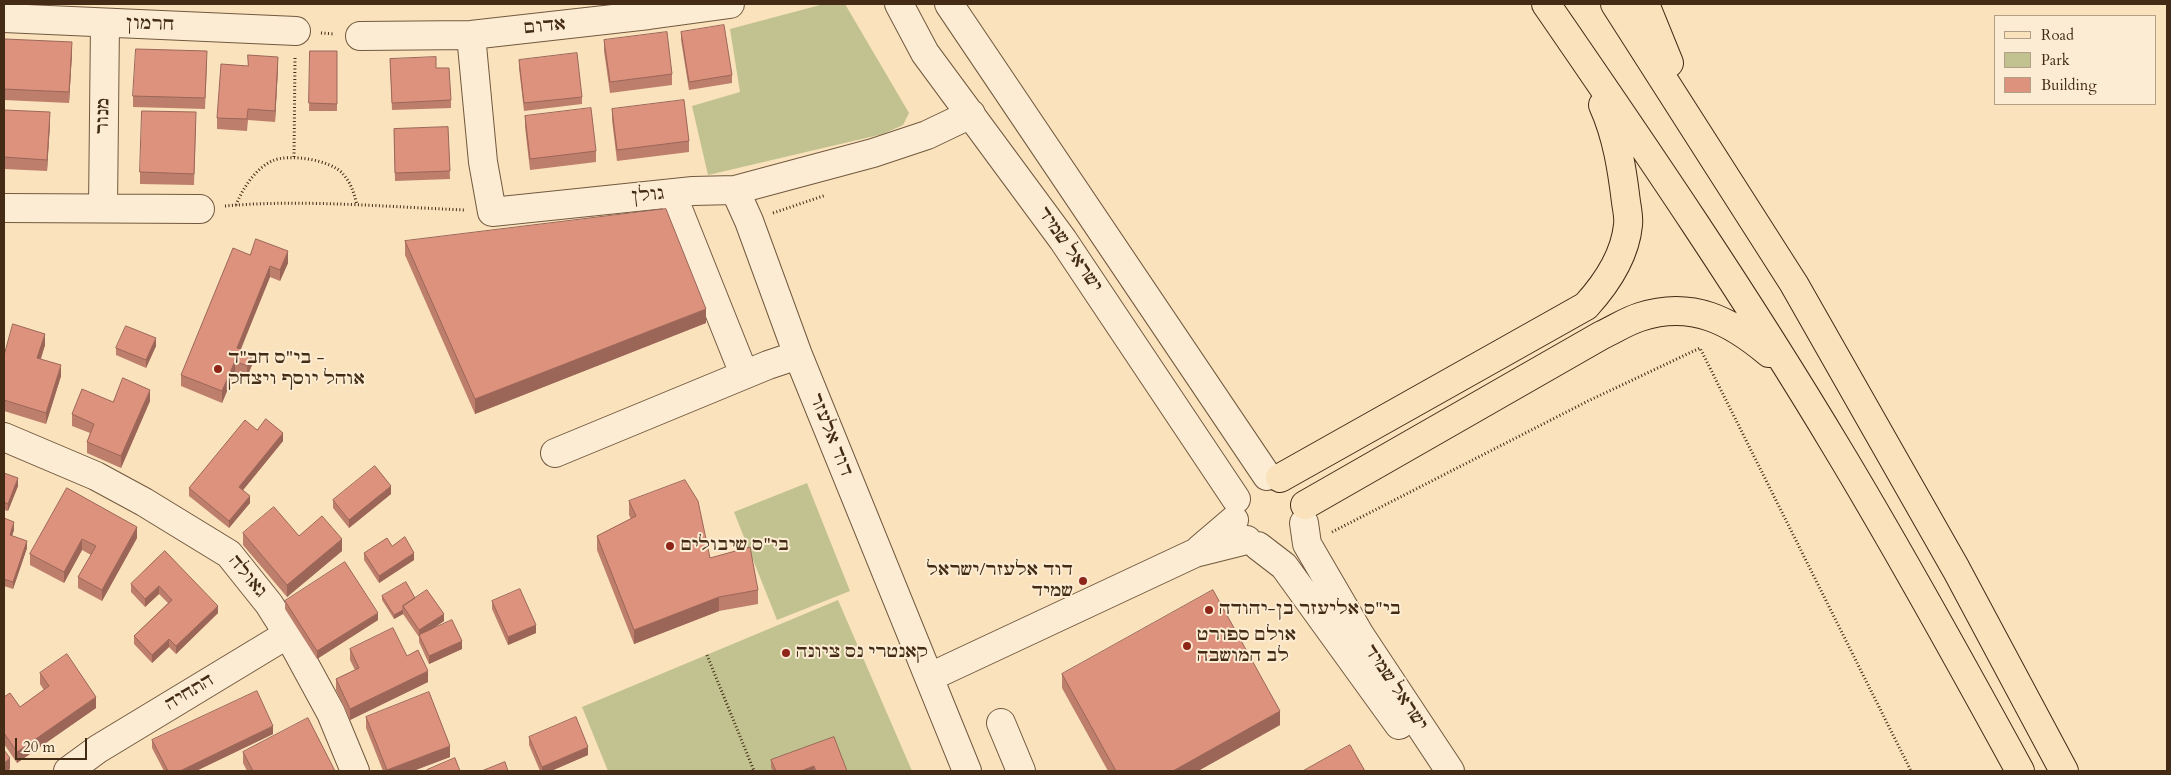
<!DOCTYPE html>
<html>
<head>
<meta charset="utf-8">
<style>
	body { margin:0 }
	#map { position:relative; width:2171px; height:775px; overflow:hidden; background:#fae2bc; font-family:Cardo,serif }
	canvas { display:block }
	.frame { position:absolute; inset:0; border:5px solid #432b15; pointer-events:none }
	.legend { position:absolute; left:1994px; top:15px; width:162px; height:90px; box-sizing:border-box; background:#fcecd3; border:1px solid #b29f87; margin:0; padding:6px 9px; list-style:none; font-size:15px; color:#432b15 }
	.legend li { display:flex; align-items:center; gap:10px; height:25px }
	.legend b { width:25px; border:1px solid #b29f87 }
	.scale { position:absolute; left:15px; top:738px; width:72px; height:22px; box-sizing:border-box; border:2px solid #432b15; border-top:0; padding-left:6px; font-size:15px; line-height:18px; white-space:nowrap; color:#432b15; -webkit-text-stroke:4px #fcecd3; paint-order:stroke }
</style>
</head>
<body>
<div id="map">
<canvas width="2171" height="775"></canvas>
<div class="frame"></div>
<ul class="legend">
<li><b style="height:6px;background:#fae2bc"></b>Road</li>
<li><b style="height:14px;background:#c1c28f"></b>Park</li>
<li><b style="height:14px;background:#dd927d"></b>Building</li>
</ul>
<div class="scale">20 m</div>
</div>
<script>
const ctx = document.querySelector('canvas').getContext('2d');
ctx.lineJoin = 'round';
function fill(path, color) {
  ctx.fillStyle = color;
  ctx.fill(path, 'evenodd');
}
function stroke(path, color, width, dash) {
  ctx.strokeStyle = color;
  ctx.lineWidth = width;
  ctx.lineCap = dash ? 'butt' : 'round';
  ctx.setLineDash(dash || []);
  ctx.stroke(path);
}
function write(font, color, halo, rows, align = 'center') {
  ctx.font = font + ' Cardo,"Frank Ruhl Libre",serif';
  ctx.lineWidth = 4;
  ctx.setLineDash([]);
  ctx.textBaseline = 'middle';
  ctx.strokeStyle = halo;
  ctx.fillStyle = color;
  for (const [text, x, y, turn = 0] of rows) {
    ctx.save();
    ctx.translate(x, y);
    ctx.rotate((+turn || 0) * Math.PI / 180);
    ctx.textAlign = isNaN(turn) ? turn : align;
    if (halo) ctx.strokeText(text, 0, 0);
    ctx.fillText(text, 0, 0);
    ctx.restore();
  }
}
const green = new Path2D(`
	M824,4H845L909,113L903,125L883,134L708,175L692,106L740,92L730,29Z
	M807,483L850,591L777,620L734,512Z
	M838,600L912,771H608L582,707Z`);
const path = new Path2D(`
	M321,33L334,34
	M294,157L295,57
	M236,205C243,188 255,169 272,161C288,153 332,160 343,174C351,183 354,193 357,205
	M225,206C303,199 387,207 466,210
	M773,213L826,195
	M1332,532L1588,401L1700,348L1911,771
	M707,655L754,771`);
const minor = new Path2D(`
	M899,4L925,53L1063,240L1236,499
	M949,4L1267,476
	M4,18L296,31
	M471,35L483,162L492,212L693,191L735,190L873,153L927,135L971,114
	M360,36L471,35L649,15L730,4
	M735,190L749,221L798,355L967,771
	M672,194L744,374
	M4,208L200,209
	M103,208L105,23
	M4,437L96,476L144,502L229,554L269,604L288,634L331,713L355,771
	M555,453L768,365L798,355
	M1304,523L1307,544L1360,635L1450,771
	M1258,546L1284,566L1399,725
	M1200,549L1234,520
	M930,677L1195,553L1247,540
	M1001,723L1021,771
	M68,771L98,749L288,634`);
const major = new Path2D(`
	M1546,4C1646,149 1746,296 1837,448C1901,554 1961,663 2020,771
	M1615,4L1794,284L1956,569L2064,771
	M1645,4L1669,63
	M1280,478L1586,306C1606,284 1625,256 1628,225C1629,218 1627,209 1626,202C1622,169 1617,136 1603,105
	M1305,505L1602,335C1615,329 1627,321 1640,317C1692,300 1731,321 1769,353`);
const wall = new Path2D(`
	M681,32L732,75V83L689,90L681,40Z
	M604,40L672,74V85L610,93L604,51Z
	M310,51H337V111H309Z
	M72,53L69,103L4,100V69Z
	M390,59L436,68L451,100V108L392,110Z
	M519,60L582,97V104L524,111L519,68Z
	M207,63L205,109L133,107V96Z
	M278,68L275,122L248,120L247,131L217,129V118Z
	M612,109L689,141V152L617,161L612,120Z
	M4,110L50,123L47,171L4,169Z
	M525,116L596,151V162L530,170L525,127Z
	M196,123L194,185L140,184V172Z
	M448,127L450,179L395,181L394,129Z
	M405,241L706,323L475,414L405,255Z
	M250,255L288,263L280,281L270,277L240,349L252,365L247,377L235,372L222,403L181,386V375Z
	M45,345L41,359L61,376L46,424L4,411V356Z
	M156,346L146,368L116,355V348Z
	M150,401L121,468L87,453V442L90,433L72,426V414Z
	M257,430L283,441L243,490L250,503L229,528L189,496V488Z
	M4,473L18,486L8,511L4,510Z
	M67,488L137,538L102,601L78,588V577L91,555L82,550L64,583L30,565V554Z
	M391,494L349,528L333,508V500Z
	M629,501L710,558L758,590V604L719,611L634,644L597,550V536L631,519L629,515Z
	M4,518L14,530L12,535L27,548L13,589L4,586Z
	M243,533L299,536L342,551L287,597L243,545Z
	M392,546L414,560L379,583L364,560V553Z
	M165,551L218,613L176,654L169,647L152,663L134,644V636L168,603L159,594L145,607L131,592V584Z
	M382,596L415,598L444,621L432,629L462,649L429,664L419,642V637L403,614L394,619L382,600Z
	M285,601L378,620L317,659L285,609Z
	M492,601L536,633L508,645L492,609Z
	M350,649L407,656L428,682L350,720L336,690V679L355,670L350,660Z
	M40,673L96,708L17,763L4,744V697L20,707L44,690L40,684Z
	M1062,674L1280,725L1198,771H1108L1062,688Z
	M366,717L450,757L413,771H383L366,728Z
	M273,734L196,771H164L152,748V740Z
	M529,737L588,755L551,771H540L529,745Z
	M243,752L335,771H247L243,763Z
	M771,760L847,771H773L771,768Z`);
const shadedWall = new Path2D(`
	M72,42V53L69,103V92Z
	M278,57V68L275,122V111Z
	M50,112V123L47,171V160Z
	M288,251V263L280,281V270Z
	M270,266V277L237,359V348Z
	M706,309V323L475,414V399Z
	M45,334V345L37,369V358Z
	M156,338V346L146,368V360Z
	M252,354V365L247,377V366Z
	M235,361V372L222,403V391Z
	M61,365V376L46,424V413Z
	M150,390V401L121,468V456Z
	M283,433V441L239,495V487Z
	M18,478V486L8,511V504Z
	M391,486V494L349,528V520Z
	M250,496V503L229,528V521Z
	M14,522V530L10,542V535Z
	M137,527V538L102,601V590Z
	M82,539V550L64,583V572Z
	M342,539V551L287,597V585Z
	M27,541V548L13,589V582Z
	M414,553V560L379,583V576Z
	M159,586V594L145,607V599Z
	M719,597V611L634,644V630Z
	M218,606V613L176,654V646Z
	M403,610V614L394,619V615Z
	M378,613V620L317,659V651Z
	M444,614V621L420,637L419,635V638V630Z
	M536,625V633L508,645V637Z
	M169,639V647L152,663V655Z
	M462,641V649L429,664V656Z
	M428,671V682L350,720V709Z
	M96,697V708L17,763V752Z
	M1280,711V725L1198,771H1173Z
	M273,726V734L196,771H180Z
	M450,746V757L413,771H387V770Z
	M588,747V755L551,771H542V767Z
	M10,758V769L8,771H4V763Z
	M814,766V771H801Z`);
const building = new Path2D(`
	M724,25L732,75L689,82L681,32Z
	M667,32L672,74L610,82L604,40Z
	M5,39L72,42L69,92L4,89V69Z
	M136,49L207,51L205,98L133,96Z
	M310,51H337V104L309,103Z
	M577,53L582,97L524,103L519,60Z
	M248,55L278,57L275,111L248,109L247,119L217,118L221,64L248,66Z
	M436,57V68H449L451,100L392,103L390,59Z
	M684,100L689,141L617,150L612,109Z
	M591,108L596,151L530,159L525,116Z
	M4,110L50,112L47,160L4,157Z
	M142,111L196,112L194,174L140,172Z
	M448,127L450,171L395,173L394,129Z
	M666,209L706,309L475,399L405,241Z
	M256,239L288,251L280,270L270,266L237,348L252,354L247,366L235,361L222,391L181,375L233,248L250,255Z
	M13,324L45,334L37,358L61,365L46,413L4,400V356Z
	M126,326L156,338L146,360L116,348Z
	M123,378L150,390L121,456L87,442L94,424L72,414L82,389L113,402Z
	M266,419L283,433L239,487L250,496L229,521L189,488L245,420L257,430Z
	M375,466L391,486L349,520L333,500Z
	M4,473L18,478L8,504L4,502Z
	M685,480L698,501L710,558L750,547L758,590L719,597L634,630L597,536L636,516L629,501Z
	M67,488L137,527L102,590L78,577L96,546L82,539L64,572L30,554Z
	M274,507L299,536L322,516L342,539L287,585L243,533Z
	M4,518L14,522L10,535L27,541L13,582L4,579Z
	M405,537L414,553L379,576L364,553L387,538L392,546Z
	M165,551L218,606L176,646L169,639L152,655L134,636L172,600L159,586L145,599L131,584Z
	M345,562L378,613L317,651L285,601Z
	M406,582L415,598L403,606V610L394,615L382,596Z
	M520,589L536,625L508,637L492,601Z
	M427,590L444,614L419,630L403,606Z
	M1213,590L1280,711L1173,771H1116L1062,674Z
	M452,620L462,641L429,656L419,635Z
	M393,628L407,656L418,650L428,671L350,709L336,679L359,668L350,649Z
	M67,654L96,697L17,752L4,733V697L10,693L20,707L49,686L40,673Z
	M257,691L273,726L180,771H168L152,740Z
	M429,692L450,746L387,770L366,717Z
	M576,717L588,747L542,767L529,737Z
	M308,718L335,771H253L243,752Z
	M834,737L847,771H816L814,766L801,771H776L771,760Z
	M1350,745L1365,771H1303Z
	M4,750L10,758L4,763Z
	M455,758L460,771H427V770Z
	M505,762L508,771H482Z`);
const markers = [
	[218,369,5,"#8f2418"],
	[670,546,5,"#8f2418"],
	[1083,581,5,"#8f2418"],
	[1209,610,5,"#8f2418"],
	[1187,646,5,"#8f2418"],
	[786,653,5,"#8f2418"]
];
const streetNames = [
	["חרמון",150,25,2],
	["אדום",545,27,-6],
	["מנור",104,116,-89],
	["גולן",648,196,-6],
	["ישראל שמיד",1069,250,55],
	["דוד אלעזר",830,435,68],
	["גאולה",247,577,50],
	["ישראל שמיד",1395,688,56],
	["התחיה",190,693,-31]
];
const poiNames = [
	["בי\"ס חב\"ד -",228,359],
	["אוהל יוסף ויצחק",228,380],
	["בי\"ס שיבולים",680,546],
	["דוד אלעזר/ישראל",1073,571,"right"],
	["שמיד",1073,592,"right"],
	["בי\"ס אליעזר בן-יהודה",1219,610],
	["אולם ספורט",1197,636],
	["לב המושבה",1197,657],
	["קאנטרי נס ציונה",796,653]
];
fill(green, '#c1c28f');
stroke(minor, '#71593f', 30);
stroke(major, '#432b15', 30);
stroke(path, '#432b15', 3, [1, 2.5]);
stroke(minor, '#fcecd3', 28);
stroke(major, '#fae2bc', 28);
fill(wall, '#be7e6c');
fill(shadedWall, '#9b6658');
fill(building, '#dd927d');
stroke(building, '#9b6658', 1);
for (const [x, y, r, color] of markers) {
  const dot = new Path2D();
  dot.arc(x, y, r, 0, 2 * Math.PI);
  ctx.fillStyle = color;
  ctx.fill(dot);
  stroke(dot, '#fcecd3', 2);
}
write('18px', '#432b15', '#fcecd3', streetNames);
write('18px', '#432b15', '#fcecd3', poiNames, 'left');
</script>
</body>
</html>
